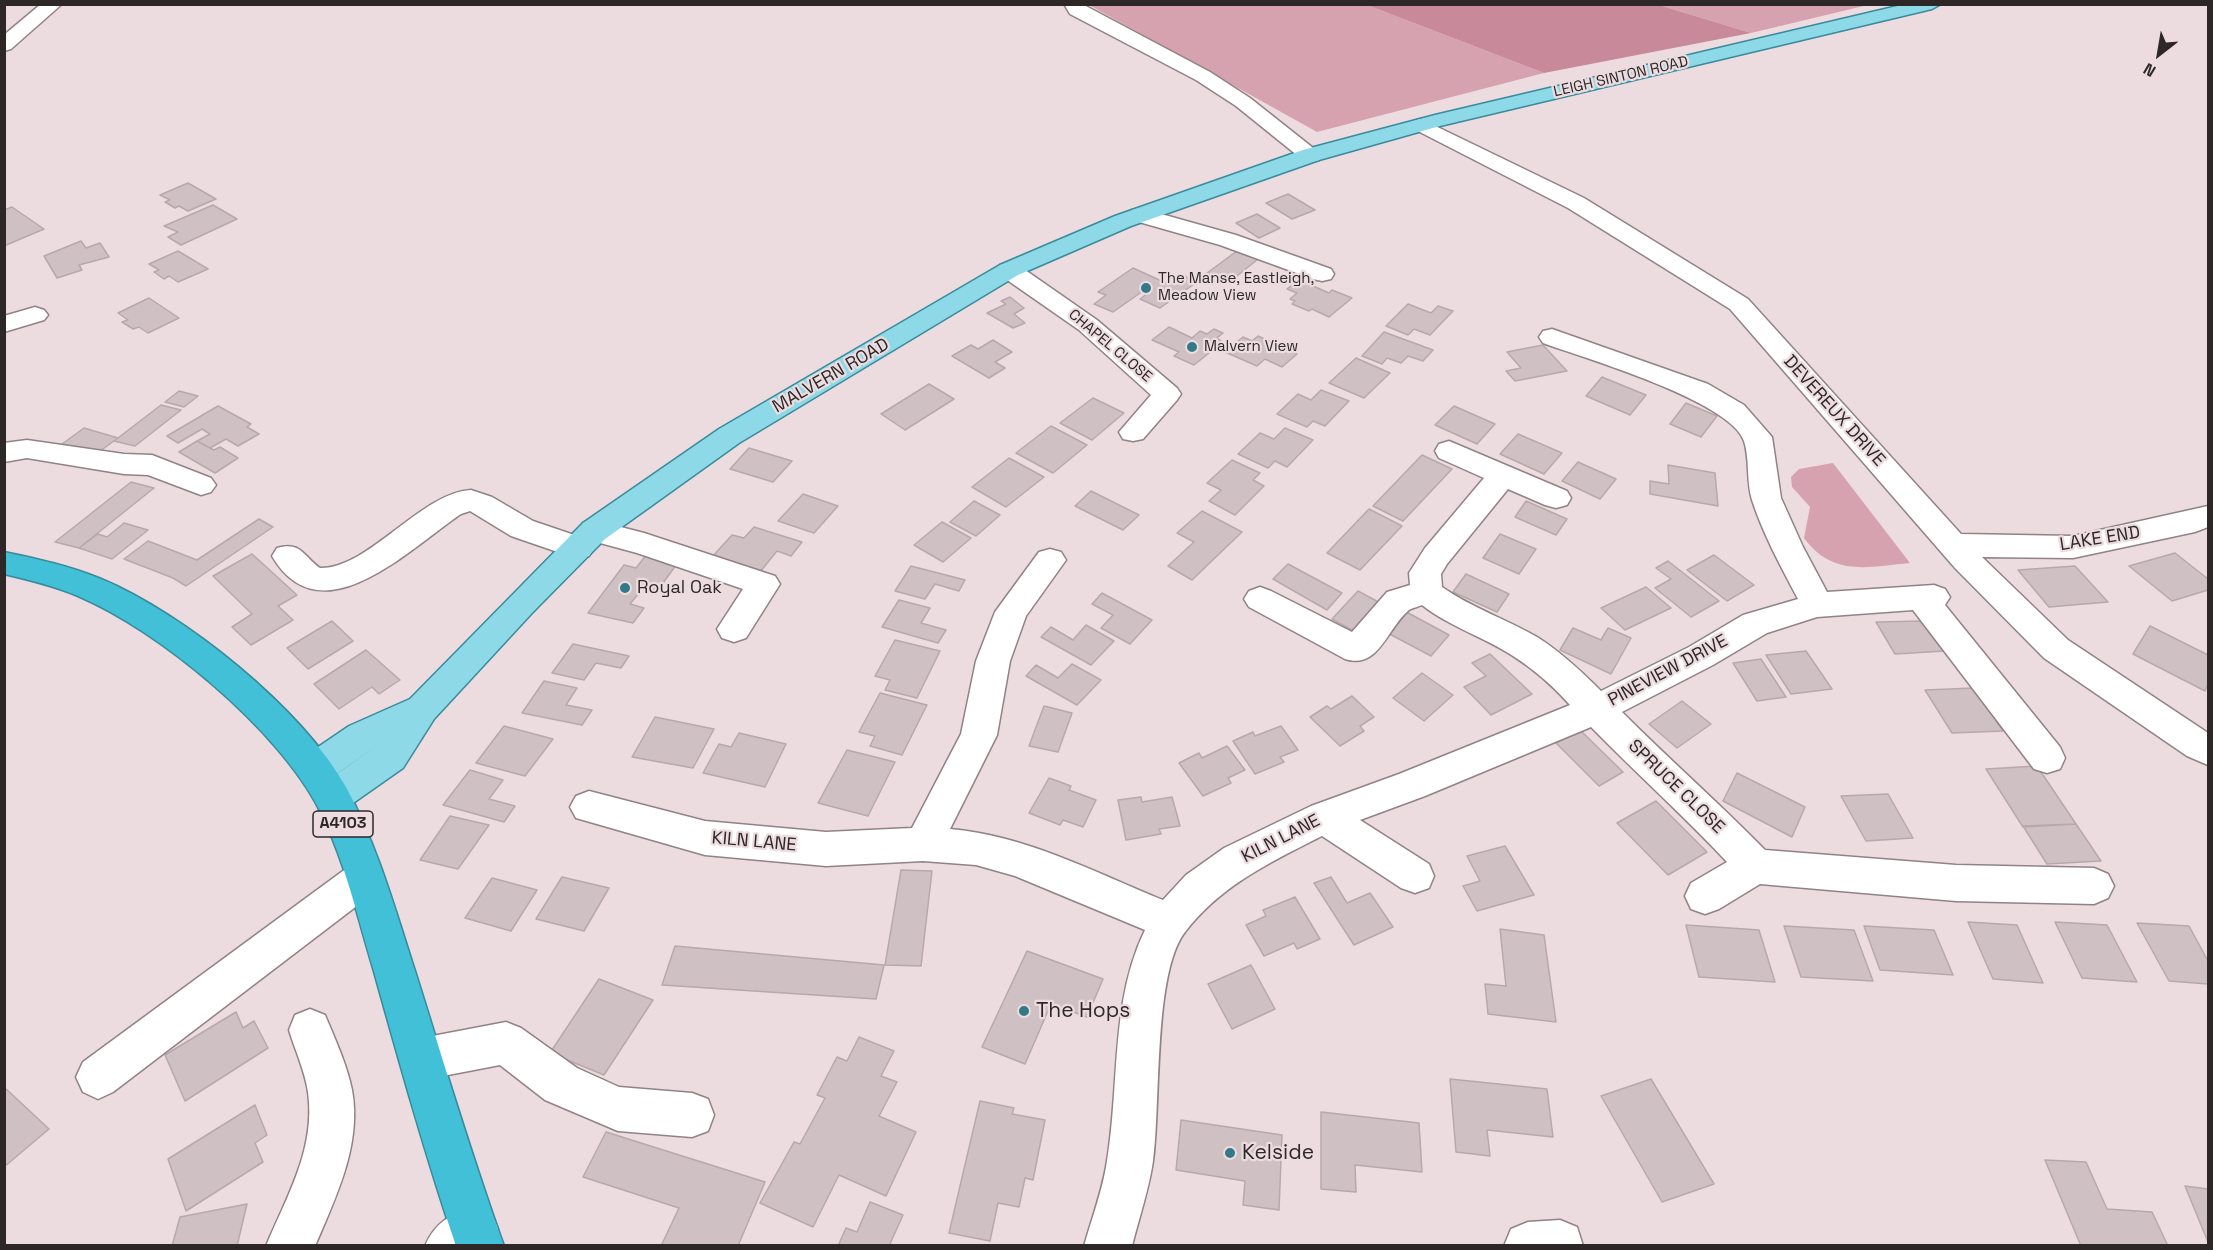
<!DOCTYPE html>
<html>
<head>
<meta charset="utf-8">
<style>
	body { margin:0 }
	#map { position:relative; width:2213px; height:1250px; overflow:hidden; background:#ecdce0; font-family:"Space Grotesk",sans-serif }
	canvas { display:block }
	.frame { position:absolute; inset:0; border:6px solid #2d2728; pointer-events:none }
	.north { position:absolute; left:2129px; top:24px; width:60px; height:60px; -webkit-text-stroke:4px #ecdce0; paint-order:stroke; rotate:211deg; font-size:16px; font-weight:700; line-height:24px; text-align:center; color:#2d2728 }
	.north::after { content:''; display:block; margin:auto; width:21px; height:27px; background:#2d2728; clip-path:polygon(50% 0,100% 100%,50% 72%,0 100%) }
</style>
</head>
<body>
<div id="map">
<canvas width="2213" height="1250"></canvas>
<div class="frame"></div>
<div class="north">N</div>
</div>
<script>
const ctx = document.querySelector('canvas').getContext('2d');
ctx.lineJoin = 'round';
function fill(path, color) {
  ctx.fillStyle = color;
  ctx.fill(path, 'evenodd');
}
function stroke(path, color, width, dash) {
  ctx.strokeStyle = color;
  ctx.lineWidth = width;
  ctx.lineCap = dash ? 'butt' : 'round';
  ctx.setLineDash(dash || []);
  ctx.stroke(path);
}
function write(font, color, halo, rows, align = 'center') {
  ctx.font = font + ' "Space Grotesk",sans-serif';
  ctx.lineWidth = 4.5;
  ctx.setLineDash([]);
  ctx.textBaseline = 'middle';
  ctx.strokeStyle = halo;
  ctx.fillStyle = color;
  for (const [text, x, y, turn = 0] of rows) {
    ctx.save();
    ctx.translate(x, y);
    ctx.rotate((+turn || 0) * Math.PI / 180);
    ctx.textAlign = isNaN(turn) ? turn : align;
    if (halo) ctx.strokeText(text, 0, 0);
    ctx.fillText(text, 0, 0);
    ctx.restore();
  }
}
const green = new Path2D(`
	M1089,5H1367L1544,73L1317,132Z
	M1659,5V4L1868,5L1751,33Z
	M1833,463L1910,563C1867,567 1833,577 1804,538L1810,507L1792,487L1791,477L1799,469Z`);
const forest = new Path2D(`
	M1367,5H1659L1751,33L1544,73Z`);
const building = new Path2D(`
	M188,183L216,199L188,211L179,206L175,208L165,202L170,200L160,195Z
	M1288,194L1315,210L1292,219L1266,203Z
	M213,205L237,219L181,245L168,237L178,232L164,226Z
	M12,207L44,229L4,246V210Z
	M1257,214L1280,228L1259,238L1236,223Z
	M81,241L86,248L100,243L109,257L79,265L82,270L57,278L44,256Z
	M1241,248L1262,256L1228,283L1207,273Z
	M178,251L208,269L178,282L169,276L164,279L154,272L159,270L149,264Z
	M1133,268L1168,284L1182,275L1197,282L1160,308L1140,299L1148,293L1143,291L1113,312L1094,304L1106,295L1098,292Z
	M1299,280L1329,293L1332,290L1352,298L1329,317L1312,309L1309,311L1292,304L1295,301L1290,299L1297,293L1287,289Z
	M1010,297L1024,308L1014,314L1025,323L1013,328L987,313L1006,304L1001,301Z
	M149,298L179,318L148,333L139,327L133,329L122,322L128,320L118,313Z
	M1408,304L1431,313L1438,306L1453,311L1430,335L1414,329L1408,335L1386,326Z
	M1169,327L1192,338L1200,331L1207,334L1214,329L1223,333L1217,338L1223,342L1194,365L1174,356L1179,352L1152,340Z
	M1384,332L1433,350L1423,361L1408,356L1401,363L1387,358L1382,364L1362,356Z
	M1258,336L1297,354L1282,367L1265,359L1257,366L1225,352L1243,337L1252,341Z
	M993,340L1012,352L995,362L1005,368L989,378L952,356L971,345L978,349Z
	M1543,345L1567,371L1515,381L1506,371L1521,368L1507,352Z
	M1356,358L1390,373L1364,398L1329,383Z
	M1602,377L1646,395L1630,415L1586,396Z
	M929,384L954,399L905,430L881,414Z
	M1321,390L1349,401L1325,426L1313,421L1307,427L1277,414L1298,394L1311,400Z
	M179,391L198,396L184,407L165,402Z
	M1093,398L1124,413L1092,440L1060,423Z
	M1686,403L1717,416L1701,437L1670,424Z
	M161,405L181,410L135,446L114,441Z
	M218,406L251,424L247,427L259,434L238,446L226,439L210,448L197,441L210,434L202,429L178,443L167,436Z
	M1454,406L1495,424L1477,444L1435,425Z
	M1051,426L1087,445L1053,473L1016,453Z
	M84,428L118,438L96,454L62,444Z
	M1285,428L1313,440L1287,467L1275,461L1268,468L1238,454L1260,433L1274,439Z
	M1518,434L1562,453L1544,474L1500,454Z
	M197,441L214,450L220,447L238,458L215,473L179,452Z
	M749,448L792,461L773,482L730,469Z
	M1422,455L1452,469L1403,521L1373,506Z
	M1009,458L1044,477L1006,507L972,487Z
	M1232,460L1260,473L1253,480L1264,486L1235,515L1209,501L1221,490L1207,483Z
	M1578,462L1616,479L1600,499L1562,481Z
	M1668,465L1715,473L1718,506L1650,494V481L1669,484Z
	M131,482L154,488L79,548L55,542Z
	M1091,491L1139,515L1123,530L1075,506Z
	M803,494L838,506L814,533L778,521Z
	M974,501L1000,515L976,536L950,522Z
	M1526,501L1567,519L1556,535L1515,517Z
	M1369,509L1402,526L1360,570L1327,553Z
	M1202,511L1242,532L1192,580L1168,566L1194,542L1177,533Z
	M259,519L273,527L186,586L173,578L124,559L148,541L197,560Z
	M942,522L971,538L943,562L914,545Z
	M124,523L148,530L112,559L79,548L98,534L107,537Z
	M754,527L802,542L791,556L777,551L760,572L712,557L732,535L744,538Z
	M1500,534L1536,549L1519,574L1483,558Z
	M2175,553L2208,579V590L2172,601L2129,566Z
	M252,554L297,595L278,606L293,620L251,645L232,627L252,614L213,576Z
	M647,554L679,561L658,590L644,587L630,604L644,608L633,623L588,613L624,565L636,568Z
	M1714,555L1754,585L1727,601L1687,570Z
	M1668,561L1719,601L1691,617L1655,588L1671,579L1656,568Z
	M1288,564L1342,593L1327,610L1273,579Z
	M911,566L965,580L959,591L935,584L925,599L895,591Z
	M2075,566L2108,602L2049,607L2018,570Z
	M1466,574L1509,594L1497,612L1453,592Z
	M1646,587L1671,608L1625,630L1601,608Z
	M1358,591L1382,604L1357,633L1332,619Z
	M1102,593L1152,620L1130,644L1101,628L1113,615L1092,604Z
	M899,600L930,608L921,623L946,630L938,643L882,627Z
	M1401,609L1449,635L1431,656L1382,630Z
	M332,621L353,641L308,669L287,648Z
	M1924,621L1945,651L1895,654L1876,622Z
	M1086,625L1114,641L1091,665L1041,637L1051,627L1073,640Z
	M2150,626L2208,655V684L2205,691L2133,654Z
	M1573,628L1601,640L1608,628L1631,638L1611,674L1560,650Z
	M895,640L940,651L917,698L885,690L890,680L875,676Z
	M573,644L629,656L621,668L596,663L584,680L552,673Z
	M366,650L400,680L379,694L372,687L339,709L314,684Z
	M1806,651L1832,689L1791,694L1766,655Z
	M1490,654L1532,694L1491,715L1464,687L1486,676L1472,663Z
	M1761,659L1786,697L1757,701L1733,663Z
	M1072,664L1101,680L1077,705L1026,676L1036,665L1058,678Z
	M1422,673L1453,695L1424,721L1393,698Z
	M544,681L577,688L566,705L592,710L582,725L522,713Z
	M1974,688L2003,731L1952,733L1925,690Z
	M880,693L927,705L902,755L870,746L875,736L859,732Z
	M1352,696L1374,717L1360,726L1364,731L1340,746L1310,717L1327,706L1331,709Z
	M1682,701L1711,724L1677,748L1649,724Z
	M1044,706L1072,713L1058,752L1029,746Z
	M655,717L714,729L693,768L632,757Z
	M504,726L553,739L525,776L476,763Z
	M1281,726L1298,750L1280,757L1284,762L1255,774L1233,741L1253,732L1255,736Z
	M1580,730L1623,772L1599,786L1556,743Z
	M739,733L786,744L765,787L703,773L719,744L731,747Z
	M1227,746L1245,770L1228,778L1231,783L1203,796L1179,763L1199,753L1202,758Z
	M847,750L895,762L868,816L818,803Z
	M2037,766L2076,824L2023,827L1986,769Z
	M470,770L503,780L489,799L515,806L504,822L443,805Z
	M1737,773L1805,807L1792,837L1723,801Z
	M1049,778L1071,786L1069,790L1096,800L1083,827L1063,820L1060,825L1029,813Z
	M1888,794L1913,838L1866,841L1841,796Z
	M1141,797L1142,802L1172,797L1180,826L1159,829L1161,834L1126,840L1118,800Z
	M1656,801L1707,852L1668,875L1617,823Z
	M450,816L489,825L458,869L420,860Z
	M2076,824L2101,861L2047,864L2023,826Z
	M1505,846L1534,895L1477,911L1463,886L1480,881L1467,856Z
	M901,870L932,871L921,966L885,965Z
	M562,877L609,888L584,931L536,919Z
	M1331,877L1347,903L1370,893L1393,927L1354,945L1314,883Z
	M492,878L537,890L511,931L465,918Z
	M1295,897L1320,939L1297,949L1294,943L1264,956L1246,925L1266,916L1263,910Z
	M1968,922L2017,925L2043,983L1993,979Z
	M2055,922L2107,925L2137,982L2082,978Z
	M2137,923L2189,926L2208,961V984L2169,981Z
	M1686,925L1759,930L1775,982L1699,977Z
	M1784,926L1854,930L1873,981L1801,977Z
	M1864,926L1934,930L1953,975L1880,970Z
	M1500,929L1544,935L1556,1022L1488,1014L1485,984L1506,986Z
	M675,946L884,965L876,999L662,985Z
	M1027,951L1103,979L1087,1017L1051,1004L1025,1064L982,1047Z
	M1251,965L1275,1009L1232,1029L1208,984Z
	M599,979L653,1000L604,1075L550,1053Z
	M236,1012L243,1028L254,1021L268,1048L185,1101L165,1055Z
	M859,1037L894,1051L881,1076L897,1082L879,1116L916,1132L886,1196L839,1175L813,1227L760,1203L794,1142L800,1144L825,1098L817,1095L837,1057L847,1061Z
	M1450,1079L1547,1089L1553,1137L1487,1130L1490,1156L1456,1152Z
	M1651,1079L1714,1184L1662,1202L1601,1096Z
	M4,1087L49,1129L4,1167Z
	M980,1101L1014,1108L1012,1114L1045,1120L1033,1180L1025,1178L1019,1207L998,1203L990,1241L949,1233Z
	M255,1105L267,1135L255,1143L263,1162L186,1211L168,1159Z
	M1321,1112L1419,1123L1422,1172L1355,1165L1356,1192L1321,1189Z
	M1181,1120L1282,1135L1279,1210L1243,1205L1245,1181L1176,1170Z
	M606,1132L765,1182L738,1246H661L679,1208L583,1177Z
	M2045,1160L2086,1162L2107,1209L2152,1212L2168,1246H2081Z
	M2185,1186L2208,1189V1242Z
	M870,1202L903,1215L889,1246H838L846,1228L857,1232Z
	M247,1204L237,1246H172L180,1217Z`);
const minor = new Path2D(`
	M41,4H62L11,49L4,51V35Z
	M1064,4H1082L1210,72L1250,98L1322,155L1319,160L1311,162L1303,160L1236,106L1196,80L1070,14Z
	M1421,119L1584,198L1748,299L1961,534L2073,536L2208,506V527L2195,532L2073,558L1982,557L2068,640L2208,733V765L2187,756L2044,658L1955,568L1730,309L1568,208L1414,129L1410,125L1414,121Z
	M1140,208L1236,235L1331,269L1334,274L1331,279L1322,281L1313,279L1220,245L1132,220L1128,215L1132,210Z
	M1009,263L1018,265L1097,320L1177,388L1181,394L1177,400L1143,439L1133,441L1123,439L1119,432L1151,395L1079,330L1000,275L997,270L1000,265Z
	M35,307L44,310L48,315L44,320L4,332V316Z
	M1552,329L1708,384L1744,405L1772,437L1781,498L1803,547L1827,592L1934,585L1945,589L1950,597L1945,605L2060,747L2065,758L2060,769L2047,773L2034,769L1913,610L1817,617L1767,633L1713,665L1622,712C1669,759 1718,802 1765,850L1956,865L2094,868L2108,874L2114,886L2108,898L2094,904L1956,901L1760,884L1719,909L1705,914L1691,909L1685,896L1691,883L1727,862C1683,815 1636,773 1591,727L1425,796L1360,820L1429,864L1434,876L1429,888L1415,893L1401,888L1322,836C1271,862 1221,885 1185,932C1153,973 1161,1105 1153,1161C1149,1189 1139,1218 1132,1246H1084C1092,1218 1103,1189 1107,1161C1120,1083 1110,1002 1145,930L1015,876L976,865L923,861L826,866L705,855L576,818L570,807L576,796L589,791L705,821L826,832L912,828L961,734L976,661L995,612L1039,552L1050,549L1061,552L1066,560L1026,616L1010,661L997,735L950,829C1024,835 1094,872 1163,900L1186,875L1224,848L1311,806L1399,774L1570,705C1553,686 1535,670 1513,656C1484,637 1450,627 1422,605C1418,607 1412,608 1409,610C1387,628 1379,670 1345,659L1249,607L1244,599L1249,591L1260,587L1271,591L1352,632L1387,592L1410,585L1409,573L1425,548L1484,478L1439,458L1435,451L1439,444L1449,441L1567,491L1571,498L1567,505L1556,508L1545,505L1508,489L1447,564L1441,574L1442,587C1472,608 1506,619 1537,637C1561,652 1581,671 1601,691L1689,647L1743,615L1798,599C1781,567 1763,534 1752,500C1746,481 1750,459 1744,441C1731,401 1584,358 1543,343L1539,337L1543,331Z
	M27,440L124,454L152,455L211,478L216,485L211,492L201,495L148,475L124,474L27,458L4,462V443Z
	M471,490L492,497L533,521L583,538L579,531L583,523L594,520L644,533L775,576L780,584L746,638L734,642L722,638L717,629L743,589L637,553L589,540L594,548L589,556L578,559L511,536L470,511L461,514C410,548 321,640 272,556L277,548C301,541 303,556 320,568C369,569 420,493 471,490Z
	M365,860L379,865L384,877L379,889L113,1092L98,1099L83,1092L76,1077L83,1062L351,865Z
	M310,1009L325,1015C335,1039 347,1065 352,1090C362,1144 336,1197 315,1246H266C287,1196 316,1148 308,1092C305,1071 295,1050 289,1030L295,1015Z
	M506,1022L521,1028L577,1068L619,1087L692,1093L708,1099L714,1115L708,1131L692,1137L618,1131L545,1100L500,1065L422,1080L407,1074L400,1059L407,1044L422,1038Z
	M474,1205L491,1212L498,1229L491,1246H425C435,1222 451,1215 474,1205Z
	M1560,1220L1577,1227L1583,1246H1504L1511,1229L1528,1222Z`);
const major = new Path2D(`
	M1906,4H1941L1932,9L1440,126L1319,160L1131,226L1018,275L739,443L605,539L532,613L434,719L403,768L346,808L333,813L320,808L314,797L320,786L379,744L328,780L315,784L302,780L297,769L302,758L349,726L410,699L583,523L719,429L1000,265L1115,216L1303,150L1435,115Z`);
const highway = new Path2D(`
	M4,552C37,559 70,566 101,579C183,613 303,709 346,787C377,845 395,909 415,971C444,1063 471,1155 504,1246H456C425,1154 399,1061 373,968C357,915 344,858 319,809C279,730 159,630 78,596C55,586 30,580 4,574Z`);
const markers = [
	[1146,288,6,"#347987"],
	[1192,347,6,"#347987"],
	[625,588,6,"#347987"],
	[1024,1011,6,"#347987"],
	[1230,1153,6,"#347987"]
];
const farStreetnames = [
	["LEIGH SINTON ROAD",1621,77,-13],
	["CHAPEL CLOSE",1110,346,40]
];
const farPoinames = [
	["The Manse, Eastleigh,",1158,279],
	["Meadow View",1158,296],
	["Malvern View",1204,347]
];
const shields = [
	[343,824,60]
];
const shieldNames = [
	["A4103",343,824]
];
const streetNames = [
	["MALVERN ROAD",831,376,-30],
	["DEVEREUX DRIVE",1834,411,48],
	["LAKE END",2100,539,-9],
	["PINEVIEW DRIVE",1668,671,-28],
	["SPRUCE CLOSE",1676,787,44],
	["KILN LANE",1281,839,-27],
	["KILN LANE",754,842,5]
];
const poiNames = [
	["Royal Oak",637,588]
];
const nearPoinames = [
	["The Hops",1036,1011],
	["Kelside",1242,1153]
];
fill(green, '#d7a2b0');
fill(forest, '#c8899a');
fill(building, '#cfc0c3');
stroke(building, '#b7a8ac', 1.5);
stroke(minor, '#918286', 3);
stroke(major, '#3a8a9a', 3);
stroke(highway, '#3a8a9a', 3);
fill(minor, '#fff');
fill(major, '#8dd9e8');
fill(highway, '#41c0d8');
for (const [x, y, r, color] of markers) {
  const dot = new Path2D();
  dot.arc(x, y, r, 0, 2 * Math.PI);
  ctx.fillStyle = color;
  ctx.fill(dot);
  stroke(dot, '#ecdce0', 2);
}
write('15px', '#2d2728', '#ecdce0', farStreetnames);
write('15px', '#2d2728', '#ecdce0', farPoinames, 'left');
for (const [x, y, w] of shields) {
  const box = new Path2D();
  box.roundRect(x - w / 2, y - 13, w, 26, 4.5);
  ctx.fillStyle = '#ecdce0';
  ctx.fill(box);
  stroke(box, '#2d2728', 1.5);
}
write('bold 16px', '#2d2728', null, shieldNames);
write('18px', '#2d2728', '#ecdce0', streetNames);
write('18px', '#2d2728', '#ecdce0', poiNames, 'left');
write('21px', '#2d2728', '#ecdce0', nearPoinames, 'left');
</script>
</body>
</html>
